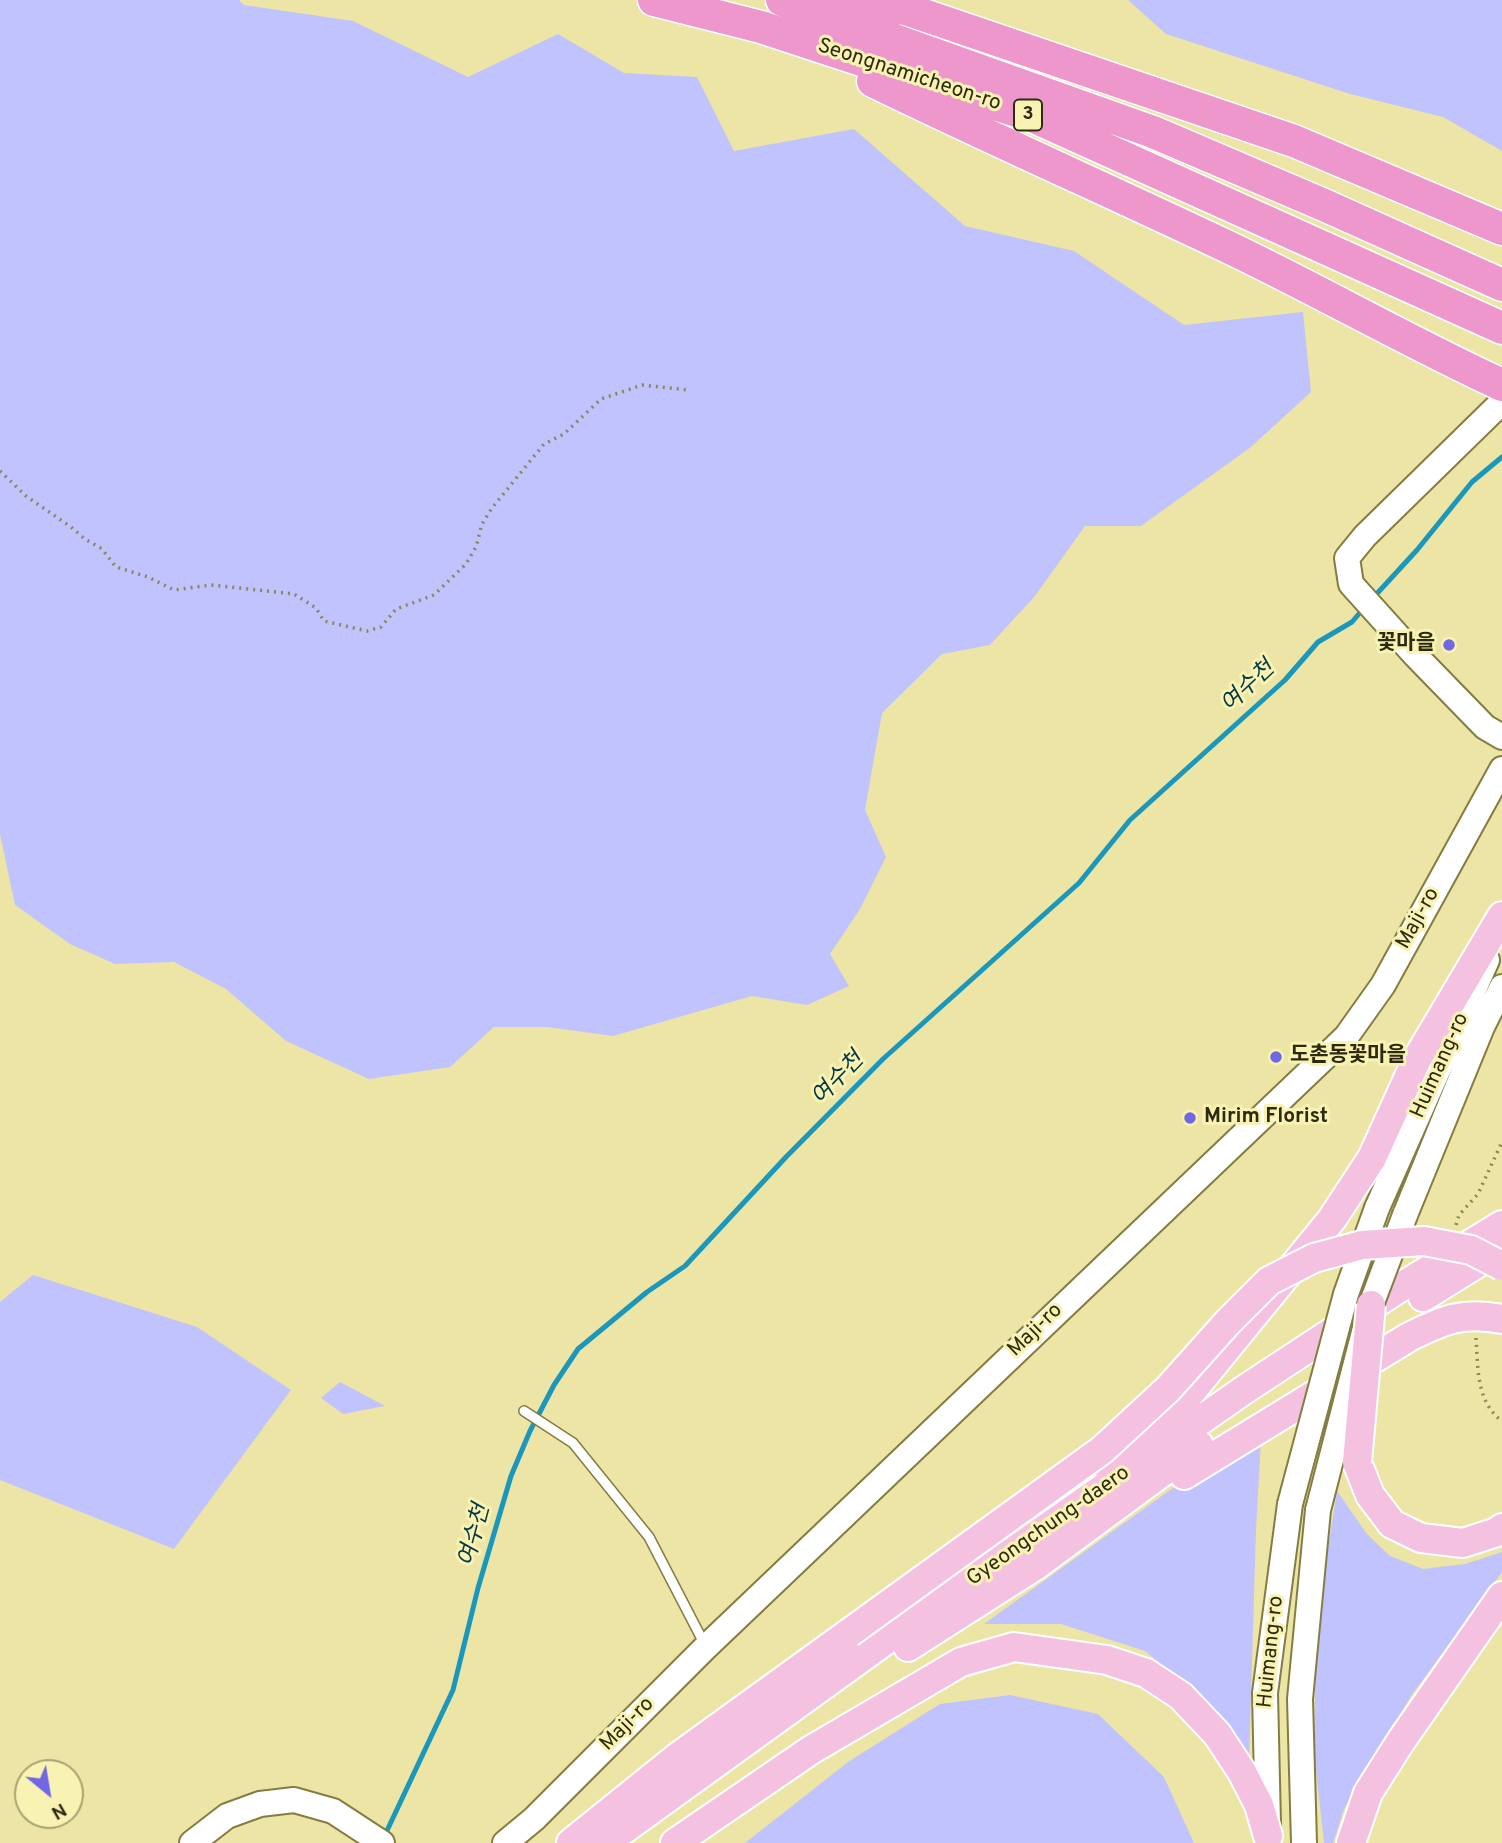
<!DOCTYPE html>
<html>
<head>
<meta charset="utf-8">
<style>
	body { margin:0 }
	#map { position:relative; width:1502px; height:1843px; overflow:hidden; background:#ece5a6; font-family:Overpass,sans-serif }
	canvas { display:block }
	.north { position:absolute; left:14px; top:1759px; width:70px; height:70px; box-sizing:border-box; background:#f9f3b3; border:2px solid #a7a372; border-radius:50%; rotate:150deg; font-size:19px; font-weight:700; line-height:28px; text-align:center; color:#2d2a11 }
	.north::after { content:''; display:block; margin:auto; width:24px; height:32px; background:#7068e2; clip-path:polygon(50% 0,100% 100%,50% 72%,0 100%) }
</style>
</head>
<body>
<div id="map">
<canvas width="1502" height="1843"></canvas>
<div class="north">N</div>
</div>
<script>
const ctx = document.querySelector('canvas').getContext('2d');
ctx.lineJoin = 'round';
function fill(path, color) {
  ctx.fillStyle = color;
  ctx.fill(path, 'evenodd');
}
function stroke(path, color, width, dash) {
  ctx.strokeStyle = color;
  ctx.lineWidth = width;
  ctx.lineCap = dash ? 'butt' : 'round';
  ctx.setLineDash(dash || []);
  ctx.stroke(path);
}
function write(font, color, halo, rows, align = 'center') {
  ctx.font = font + ' Overpass,"Noto Sans KR",sans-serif';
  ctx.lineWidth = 6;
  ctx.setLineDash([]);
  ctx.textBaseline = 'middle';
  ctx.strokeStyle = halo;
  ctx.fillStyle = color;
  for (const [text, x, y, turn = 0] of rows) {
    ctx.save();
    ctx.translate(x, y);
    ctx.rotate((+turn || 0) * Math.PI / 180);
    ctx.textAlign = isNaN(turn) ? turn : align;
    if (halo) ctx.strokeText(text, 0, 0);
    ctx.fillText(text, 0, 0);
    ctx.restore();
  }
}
const green = new Path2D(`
	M0,0H239L244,5L353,21L468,77L558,34L624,73L697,77L734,151L854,129L965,226L1074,251L1184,325L1303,312L1311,392L1251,447L1141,526H1085L1035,596L990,645L942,654L882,713L865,810L886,857L860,909L830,954L849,986L807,1005L752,996L613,1036L547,1027H494L450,1067L369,1079L286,1041L226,989L174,962L115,964L70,944L15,905L0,834Z
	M1128,0H1502V151L1443,117L1350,94L1166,34Z
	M33,1275L197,1327L291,1390L174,1549L0,1480V1302Z
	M340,1382L385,1406L343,1414L321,1398Z
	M1261,1440L1256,1530L1249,1761L1200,1696L1145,1651L1061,1624H984L1170,1490Z
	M1337,1491L1367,1534L1390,1556L1423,1569L1465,1564L1502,1552V1572L1411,1696L1344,1809L1333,1843H1324L1314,1752L1316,1623Z
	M1010,1695L1098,1714L1164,1777L1194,1843H745L848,1762L940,1704Z`);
const stream = new Path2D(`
	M1372,599L1417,550L1472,482L1502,457
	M384,1837L453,1690L478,1588L511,1476L530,1431L554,1385L578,1349L647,1292L685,1266L786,1157L883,1059L1079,883L1130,820L1285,680L1318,642L1352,622L1363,609`);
const path = new Path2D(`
	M0,471L26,496L71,527L85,539L102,549L116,567L148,577L174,590L211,585L294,594L316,608L324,621L367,631L381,627L396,609L434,595L466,564L476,547L482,524L492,508L544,444L564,434L601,399L642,385L687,390
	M1456,1225L1459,1215L1478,1194L1502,1142
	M1476,1338C1478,1367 1476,1402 1502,1421`);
const lane = new Path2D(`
	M524,1411L573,1443L649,1537L705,1645`);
const secondary = new Path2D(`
	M1502,402L1365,536L1347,558L1351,584L1415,655L1485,727L1502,737
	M1377,1208L1487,960
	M1405,1215L1482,1027L1502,987
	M1268,1824L1265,1693L1290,1504
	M192,1843L227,1816L260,1804L294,1800L333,1811L382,1843
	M505,1843L534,1819L706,1647L1346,1037L1383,985L1502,769
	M1304,1843L1300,1699L1318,1510`);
const primary = new Path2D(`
	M1423,1297L1502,1248
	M1357,1462L1370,1495L1392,1524L1421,1538L1463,1543L1497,1532L1502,1528
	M1107,1466L1178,1408L1332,1219L1372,1158L1417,1059L1502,916
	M1184,1475L1409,1337C1443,1320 1463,1311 1502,1319
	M908,1647L1035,1566L1199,1445
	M571,1843L679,1756L849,1633
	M605,1843L893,1635L1244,1390L1396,1290L1502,1225
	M675,1843L811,1750L961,1662L1014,1647L1107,1660L1146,1673L1181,1696L1217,1734L1242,1772L1259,1805L1268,1836
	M1351,1843L1368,1793L1401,1741L1502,1596`);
const highway = new Path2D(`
	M654,0L761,27L1032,116L1502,328
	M782,0L1153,132L1324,205L1502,285
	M819,0L906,9L1294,141L1502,229
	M873,81C990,138 1110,191 1228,247C1320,291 1409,342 1502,385`);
const secondaryBridge = new Path2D(`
	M1290,1504L1346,1294L1377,1208
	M1318,1510L1371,1305L1405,1215`);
const primaryBridge = new Path2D(`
	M1357,1462L1371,1305
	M849,1633L1102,1450L1168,1389L1228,1322L1269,1281L1314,1258L1362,1245L1424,1241L1471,1250L1502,1266`);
const markers = [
	[1449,645,7,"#7068e2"],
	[1276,1057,7,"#7068e2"],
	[1190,1118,7,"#7068e2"]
];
const shields = [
	[1028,115,28]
];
const shieldNames = [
	["3",1028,115]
];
const streetNames = [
	["Seongnamicheon-ro",909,76,18],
	["Maji-ro",1419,919,-61],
	["Huimang-ro",1441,1066,-66],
	["Maji-ro",1036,1331,-44],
	["Gyeongchung-daero",1049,1527,-35],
	["Huimang-ro",1272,1652,-84],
	["Maji-ro",628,1725,-45]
];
const poiNames = [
	["꽃마을",1435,645,"right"],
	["도촌동꽃마을",1290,1057],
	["Mirim Florist",1204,1118]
];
const waterNames = [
	["여수천",1249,688,-43],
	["여수천",839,1080,-46],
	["여수천",476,1536,-75]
];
fill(green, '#c0c3fe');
stroke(stream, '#1a97ba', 5);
stroke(lane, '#847d41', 12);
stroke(secondary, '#847d41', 28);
stroke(primary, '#fff', 32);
stroke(highway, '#fff', 35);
stroke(path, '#8c875b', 3.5, [2, 5]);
stroke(lane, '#fff', 9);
stroke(secondary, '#fff', 24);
stroke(primary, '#f5c1e1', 28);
stroke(highway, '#ee97cd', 32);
stroke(secondaryBridge, '#847d41', 28, []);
stroke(primaryBridge, '#fff', 32, []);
stroke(secondaryBridge, '#fff', 24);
stroke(primaryBridge, '#f5c1e1', 28);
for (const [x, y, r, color] of markers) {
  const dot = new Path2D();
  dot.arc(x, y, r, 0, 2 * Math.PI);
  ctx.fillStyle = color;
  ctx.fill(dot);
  stroke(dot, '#f9f3b3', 2.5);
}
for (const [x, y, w] of shields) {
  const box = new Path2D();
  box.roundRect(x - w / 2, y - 15.5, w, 31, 5);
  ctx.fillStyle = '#f9f3b3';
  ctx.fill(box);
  stroke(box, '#2d2a11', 2);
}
write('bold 19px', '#2d2a11', null, shieldNames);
write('21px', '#2d2a11', '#f9f3b3', streetNames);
write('bold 21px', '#2d2a11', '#f9f3b3', poiNames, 'left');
write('italic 23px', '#033847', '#f9f3b3', waterNames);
</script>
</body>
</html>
